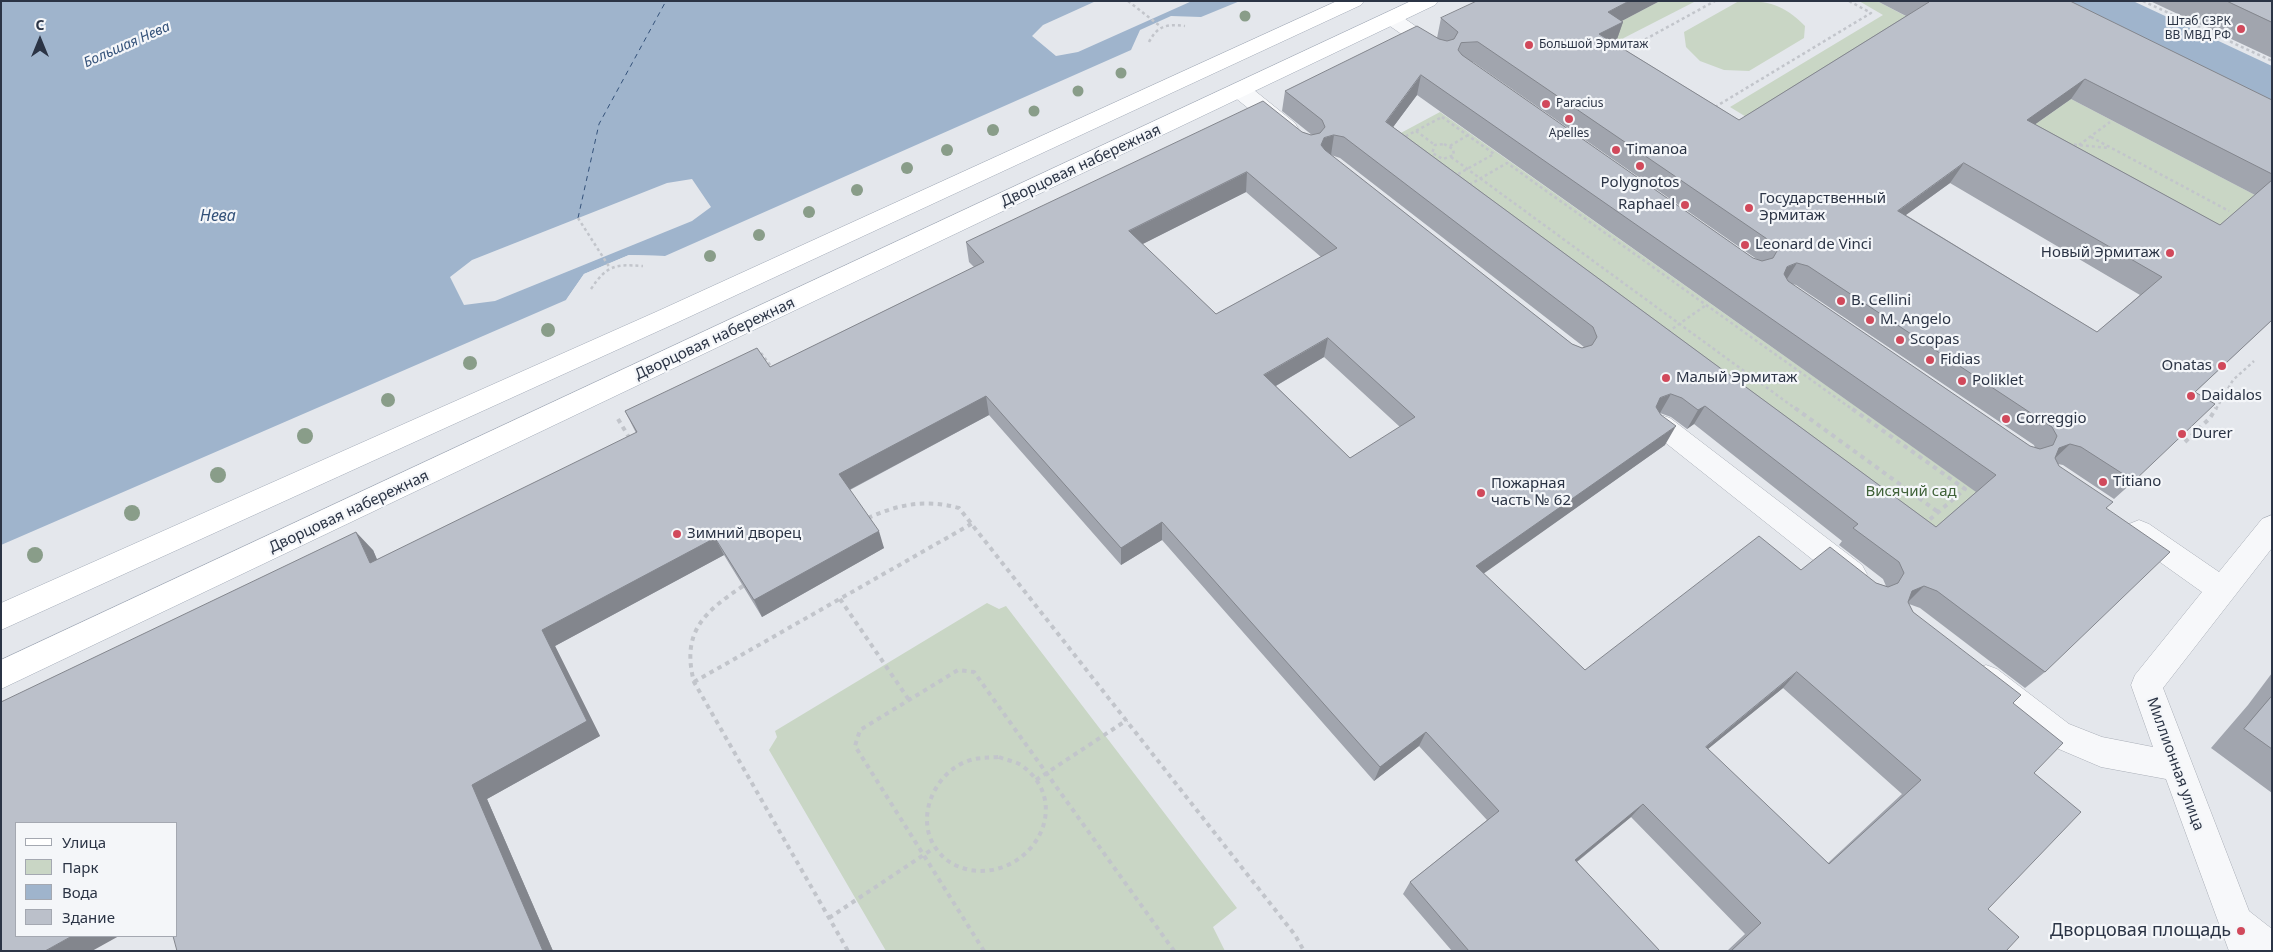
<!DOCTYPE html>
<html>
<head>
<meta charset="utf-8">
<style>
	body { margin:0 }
	#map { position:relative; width:2273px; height:952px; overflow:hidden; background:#e4e7ec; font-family:"Noto Sans",sans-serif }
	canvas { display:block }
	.frame { position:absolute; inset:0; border:2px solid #2b3445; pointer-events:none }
	.legend { position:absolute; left:15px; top:822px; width:162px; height:115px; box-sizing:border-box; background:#f4f6f9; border:1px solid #a4a8b1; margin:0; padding:6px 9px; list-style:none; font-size:15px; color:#2b3445 }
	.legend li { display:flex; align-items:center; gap:10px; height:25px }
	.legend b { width:25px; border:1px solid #a4a8b1 }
	.north { position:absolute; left:15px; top:15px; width:50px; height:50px; -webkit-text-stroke:4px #f4f6f9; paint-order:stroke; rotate:0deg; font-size:14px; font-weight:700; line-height:20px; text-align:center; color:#2b3445 }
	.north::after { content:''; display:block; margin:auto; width:18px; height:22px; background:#2b3445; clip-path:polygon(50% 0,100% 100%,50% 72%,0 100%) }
</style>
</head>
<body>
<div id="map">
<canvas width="2273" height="952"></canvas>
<div class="frame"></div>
<ul class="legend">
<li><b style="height:6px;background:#fff"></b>Улица</li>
<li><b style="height:14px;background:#c9d6c5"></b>Парк</li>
<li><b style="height:14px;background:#9fb4cc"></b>Вода</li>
<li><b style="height:14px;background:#bbc0ca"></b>Здание</li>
</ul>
<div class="north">С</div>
</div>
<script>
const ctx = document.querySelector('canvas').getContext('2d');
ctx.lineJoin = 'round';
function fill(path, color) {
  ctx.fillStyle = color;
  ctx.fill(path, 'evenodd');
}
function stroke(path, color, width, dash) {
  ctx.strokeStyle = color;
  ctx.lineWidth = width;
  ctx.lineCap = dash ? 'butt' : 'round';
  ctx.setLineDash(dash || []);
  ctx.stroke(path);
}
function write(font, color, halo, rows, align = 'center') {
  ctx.font = font + ' "Noto Sans",sans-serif';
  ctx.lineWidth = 4.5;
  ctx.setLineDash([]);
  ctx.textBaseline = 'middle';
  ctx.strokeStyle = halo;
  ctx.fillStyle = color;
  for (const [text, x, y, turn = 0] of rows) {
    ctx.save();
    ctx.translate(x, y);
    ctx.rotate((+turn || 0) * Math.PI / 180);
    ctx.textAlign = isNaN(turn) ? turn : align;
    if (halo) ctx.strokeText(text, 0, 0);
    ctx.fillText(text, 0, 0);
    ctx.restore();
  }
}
const green = new Path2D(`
	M1660,1H1696L1616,42L1601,32Z
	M1739,1C1769,1 1783,4 1805,26L1804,38L1749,71L1724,70L1700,61L1686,47L1684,32Z
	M1859,1H1877L1917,22L1756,123L1730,107L1883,15Z
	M2071,99L2257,196L2201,245L2013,140Z
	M1440,112L1978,493L1920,544L1382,143Z
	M987,603L999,609L1006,606L1237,908L1213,927L1225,951H886L769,750L777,737L775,731Z`);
const water = new Path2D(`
	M1,1H1240L1201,17L1171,16L1140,30L1131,50L665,256L629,255L584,274L566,300L1,545Z
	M2057,1H2133L2272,66V107Z`);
const pier = new Path2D(`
	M1096,1H1192L1078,52L1056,56L1032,36L1043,25Z
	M692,179L711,207L692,221L495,301L464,305L450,277L472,260L667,183Z
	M629,255L665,256L655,259L629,258L585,276L574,295L566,300L584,274Z`);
const ferry = new Path2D(`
	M578,218L599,124L666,1`);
const pathFar1 = new Path2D(`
	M1128,1L1160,26
	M2143,1L2272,61
	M1149,42C1158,25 1167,24 1185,26
	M1624,51L1715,1
	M1715,107L1871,13L1849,1
	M1442,117L1494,154L1442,183L1391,144Z
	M1416,131L1435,145
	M2091,137L2229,211
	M1444,144L1453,149L1454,155L1443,159L1432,153L1435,145Z
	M2068,144L2109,148
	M2079,145L2110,122
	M1450,146L1468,135
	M1451,157L1796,409
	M578,218L610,268
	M591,289C607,265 615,264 643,266
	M1668,332L1706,305
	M761,353L774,370
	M1745,409L1455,193L1507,163L1852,409
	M2216,409L2233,380L2254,361`);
const path = new Path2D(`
	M1743,408L1913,534L1965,489L1851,408
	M1795,408L1938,512
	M618,419L630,439
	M2185,442L2210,418L2216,408
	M868,518C899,504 926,499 959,508L1295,935L1304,951
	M743,586C704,612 681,632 694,682L848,951
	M840,599L909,700
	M694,682L973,523
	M999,757C1006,760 1014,761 1021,765C1076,804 1031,880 970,870C957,867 946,862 938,851C914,822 932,776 965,762C977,757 987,758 999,757Z
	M1036,780L1127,720
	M829,918L934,848
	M984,951L855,746L860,730L958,670L974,672L1174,951`);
const minor = new Path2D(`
	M1391,12L1398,14L1446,47L1449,51L1446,55L1439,57L1432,55L1384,22L1381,18L1384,14Z
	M1241,84L1249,86L1295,123L1298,128L1295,133L1287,135L1279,133L1233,96L1230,91L1233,86Z
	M1661,415L1670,418L1862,565L1867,574L1862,583L1852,586L1842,583L1652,432L1648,425L1652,418Z
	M2272,515V548L2163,688L2249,911L2272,929V951H2229L2166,779L2101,767L2047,744L1975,689L1971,679L1975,669L1986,665L1997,669L2069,724L2102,737L2153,747L2131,685L2135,675L2202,592L2129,540L2125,532L2129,524L2139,520L2149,524L2219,572L2262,519Z`);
const major = new Path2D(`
	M1337,1H1364L1361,5L676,323L1,630V603L658,311Z
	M1411,1H1438L1435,5L1,689V660Z`);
const trees = [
	[1245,16,5.5],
	[1121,73,5.5],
	[1078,91,5.5],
	[1034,111,5.5],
	[993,130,6],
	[947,150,6],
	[907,168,6],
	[857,190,6],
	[809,212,6],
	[759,235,6],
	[710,256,6],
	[548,330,7],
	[470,363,7],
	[388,400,7],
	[305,436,8],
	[218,475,8],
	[132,513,8],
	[35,555,8]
];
const wall = new Path2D(`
	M1877,1H2069L2272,100V320L2195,392L2134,481L2114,499L2063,465L2058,464L2059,466L2106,508L2045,672L2025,688L1920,608L1909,604L1913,612L2013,703L2034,773L1988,909L2006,951H1727L1745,934L1631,817L1577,862L1660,951H1452L1403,894L1410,882L1487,820L1419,746L1374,781L1162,540L1121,565L989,415L850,490L884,548L762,617L724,555L555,646L600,736L487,799L553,951H177L373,550L377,560L636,433L625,411L770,367L974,267L969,262L966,242L1302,132L1312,135L1282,111L1285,91L1437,38L1441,18L1622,21L1623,22L1616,42L1614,43L1739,120L1906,16ZM1472,62H1473L1758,260L1753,258ZM1417,95L1976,492L1936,527L1393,127ZM2071,99L2255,195L2220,225L2035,124ZM1331,155L1340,158L1584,347L1582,348L1572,344ZM1950,183L2140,295L2097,332L1906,215ZM1246,192L1321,257L1216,314L1142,244ZM1792,284L1796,285L2034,445L2035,448L2030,446ZM1324,357L1400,427L1350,458L1276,386ZM1660,413L1671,417L1687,429L1694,424L1842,541L1839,545L1883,579L1886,586L1876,583L1801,570L1585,670L1483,573L1665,445ZM1783,688L1902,794L1828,863L1708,749Z
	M2150,1H2272V58Z
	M2272,673V793L2211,748L2248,705Z`);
const shadedWall = new Path2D(`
	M1629,1H1660L1601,32L1608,12Z
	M1623,22L1616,42L1592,54L1599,34Z
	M1421,75L1417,95L1382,142L1386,122Z
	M2085,79L2071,99L2013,140L2027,120Z
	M1334,135L1331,155L1321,158V145L1324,138Z
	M1964,163L1950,183L1885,230L1898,211Z
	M1247,172L1246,192L1129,251V231Z
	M1797,263L1785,282L1775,286L1787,267Z
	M1328,338L1324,357L1262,394L1264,375Z
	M1671,394L1660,413L1650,417L1660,398Z
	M986,396L989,415L845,492L839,474Z
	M1705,406L1694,424L1687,429L1698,410Z
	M1676,426L1665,445L1469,584L1476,566Z
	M2070,444L2051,462L2059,448Z
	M1162,522V540L1121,565V548Z
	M879,531L884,548L762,617L754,600Z
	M356,532L373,550L386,580L370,563Z
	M715,538L724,555L555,646L600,736L487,799L553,951H543L472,785L542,630Z
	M1924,586L1907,603L1912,591Z
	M1797,672L1783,688L1693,761L1706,747Z
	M1426,732L1419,746L1374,781L1380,767Z
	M1643,804L1631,817L1564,872L1575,860Z
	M72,936H119L92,951H45Z`);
const building = new Path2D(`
	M1477,1H1629L1608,12L1623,22L1599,34L1739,120L1929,2L1927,1H2070L2272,100V174L2085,79L2027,120L2220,225L2272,180V320L2195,392L2215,404L2134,481L2081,447L2070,444L2059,448L2055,458L2059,466L2113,502L2106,508L2170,552L2045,672L1937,591L1924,586L1912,591L1908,602L1913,612L2021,695L2013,703L2063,743L2034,773L2081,812L1988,909L2019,937L2006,951H1731L1761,923L1643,804L1575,860L1660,951H1469L1410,882L1499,811L1426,732L1380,767L1162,522L1121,548L986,396L839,474L879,531L754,600L715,538L542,630L587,721L472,785L543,951H177L173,936H176V823H16V936H72L45,951H1V702L356,532L370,563L637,432L625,411L757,348L770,367L984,262L966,242L1263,101L1302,132L1311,135L1320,133L1325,127L1322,120L1285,91L1417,26L1439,39L1447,41L1454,39L1458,32L1441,18ZM1478,42L1773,243L1777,251L1773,258L1762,261L1753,258L1462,55L1458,50L1461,43ZM1421,75L1996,475L1936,527L1386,122ZM1334,135L1344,137L1593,327L1597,337L1592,345L1582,348L1572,344L1325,150L1321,145L1324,138ZM1964,163L2162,277L2097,332L1898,211ZM1247,172L1337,248L1216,314L1129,231ZM1797,263L1808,266L2052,427L2057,436L2053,445L2040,449L2030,446L1788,281L1784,274L1787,267ZM1328,338L1415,417L1350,458L1264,375ZM1671,394L1682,398L1698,410L1705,406L1858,524L1853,528L1899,562L1904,573L1898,583L1888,587L1876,583L1830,547L1801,570L1759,536L1585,670L1476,566L1676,426L1661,415L1656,407L1660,398ZM1797,672L1921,780L1829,864L1706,747Z
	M2227,1H2272V22Z
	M2272,696V749L2244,729Z`);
const markers = [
	[2241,29,5,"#d1495b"],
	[1529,45,5,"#d1495b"],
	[1546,104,5,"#d1495b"],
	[1569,119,5,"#d1495b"],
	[1616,150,5,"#d1495b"],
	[1640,166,5,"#d1495b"],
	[1685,205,5,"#d1495b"],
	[1749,208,5,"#d1495b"],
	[1745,245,5,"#d1495b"],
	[2170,253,5,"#d1495b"],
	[1841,301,5,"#d1495b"],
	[1870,320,5,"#d1495b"],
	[1900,340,5,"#d1495b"],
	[1930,360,5,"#d1495b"],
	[2222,366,5,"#d1495b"],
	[1666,378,5,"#d1495b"],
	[1962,381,5,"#d1495b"],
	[2191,396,5,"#d1495b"],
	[2006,419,5,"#d1495b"],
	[2182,434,5,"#d1495b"],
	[2103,482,5,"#d1495b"],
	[1481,493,5,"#d1495b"],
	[677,534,5,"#d1495b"],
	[2241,931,5,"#d1495b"]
];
const farPoinames = [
	["Штаб СЗРК",2231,22,"right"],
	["ВВ МВД РФ",2231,36,"right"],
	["Большой Эрмитаж",1539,45],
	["Paracius",1556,104],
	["Apelles",1569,134,"center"]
];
const farWaternames = [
	["Большая Нева",127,45,-24]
];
const poiNames = [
	["Timanoa",1626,150],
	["Polygnotos",1640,183,"center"],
	["Государственный",1759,199],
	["Эрмитаж",1759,216],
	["Raphael",1675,205,"right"],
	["Leonard de Vinci",1755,245],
	["Новый Эрмитаж",2160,253,"right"],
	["B. Cellini",1851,301],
	["M. Angelo",1880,320],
	["Scopas",1910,340],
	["Fidias",1940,360],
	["Onatas",2212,366,"right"],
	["Малый Эрмитаж",1676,378],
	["Poliklet",1972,381],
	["Daidalos",2201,396],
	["Correggio",2016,419],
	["Durer",2192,434],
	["Titiano",2113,482],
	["Пожарная",1491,484],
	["часть № 62",1491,501],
	["Зимний дворец",687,534]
];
const streetNames = [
	["Дворцовая набережная",1081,166,-25],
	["Дворцовая набережная",715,339,-25],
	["Дворцовая набережная",349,512,-25],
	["Миллионная улица",2175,764,70]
];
const parkNames = [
	["Висячий сад",1911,492]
];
const waterNames = [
	["Нева",218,216]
];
const nearPoinames = [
	["Дворцовая площадь",2231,931]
];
fill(green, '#c9d6c5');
fill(water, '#9fb4cc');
fill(pier, '#e4e7ec');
stroke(ferry, '#34527a', 1, [5, 4.5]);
stroke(minor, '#a9aeb7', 1);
stroke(major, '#a3abb8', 1);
stroke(pathFar1, '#c2c5cb', 2.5, [3, 3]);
stroke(path, '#c2c5cb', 4, [4.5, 4.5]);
fill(minor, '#f7f8fa');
fill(major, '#fff');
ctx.fillStyle = '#899d89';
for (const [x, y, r] of trees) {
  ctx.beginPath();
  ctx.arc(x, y, r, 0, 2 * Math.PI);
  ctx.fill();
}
fill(wall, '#a1a5ae');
fill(shadedWall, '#83868d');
fill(building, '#bbc0ca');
stroke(building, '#83868d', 1);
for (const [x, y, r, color] of markers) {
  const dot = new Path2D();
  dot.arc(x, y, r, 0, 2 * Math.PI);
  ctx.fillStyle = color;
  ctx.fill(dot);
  stroke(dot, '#f4f6f9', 2);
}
write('12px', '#2b3445', '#f4f6f9', farPoinames, 'left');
write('italic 14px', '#34527a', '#f4f6f9', farWaternames);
write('15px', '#2b3445', '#f4f6f9', poiNames, 'left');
write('15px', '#2b3445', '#f4f6f9', streetNames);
write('15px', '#3f6138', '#f4f6f9', parkNames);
write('italic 16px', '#34527a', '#f4f6f9', waterNames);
write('18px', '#2b3445', '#f4f6f9', nearPoinames, 'right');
</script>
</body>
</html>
